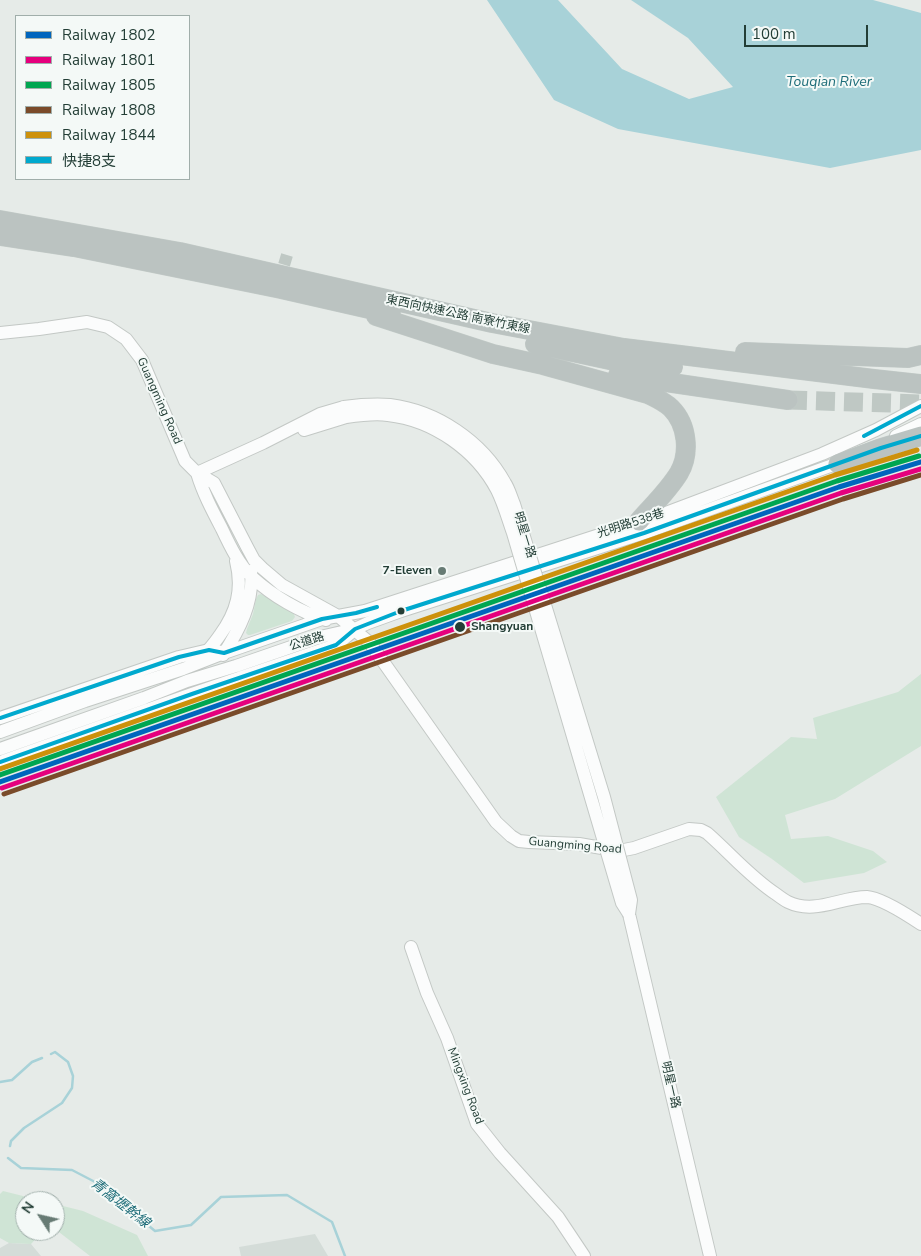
<!DOCTYPE html>
<html>
<head>
<meta charset="utf-8">
<style>
	body { margin:0 }
	#map { position:relative; width:921px; height:1256px; overflow:hidden; background:#e6ebe8; font-family:"Nunito Sans","Noto Sans TC",sans-serif }
	canvas { display:block }
	.legend { position:absolute; left:15px; top:15px; width:175px; height:165px; box-sizing:border-box; background:#f4f9f7; border:1px solid #a0aeaa; margin:0; padding:6px 9px; list-style:none; font-size:15px; color:#233e36 }
	.legend li { display:flex; align-items:center; gap:10px; height:25px }
	.legend b { width:25px; border:1px solid #a0aeaa }
	.north { position:absolute; left:15px; top:1191px; width:50px; height:50px; box-sizing:border-box; background:#f4f9f7; border:1px solid #a0aeaa; border-radius:50%; rotate:305deg; font-size:14px; font-weight:700; line-height:20px; text-align:center; color:#233e36 }
	.north::after { content:''; display:block; margin:auto; width:18px; height:22px; background:#677b74; clip-path:polygon(50% 0,100% 100%,50% 72%,0 100%) }
	.scale { position:absolute; left:744px; top:25px; width:124px; height:22px; box-sizing:border-box; border:2px solid #233e36; border-top:0; padding-left:6px; font-size:15px; line-height:18px; white-space:nowrap; color:#233e36; -webkit-text-stroke:4px #f4f9f7; paint-order:stroke }
</style>
</head>
<body>
<div id="map">
<canvas width="921" height="1256"></canvas>
<ul class="legend">
<li><b style="height:6px;background:#0065bd"></b>Railway 1802</li>
<li><b style="height:6px;background:#e5007d"></b>Railway 1801</li>
<li><b style="height:6px;background:#00a651"></b>Railway 1805</li>
<li><b style="height:6px;background:#7a4b2a"></b>Railway 1808</li>
<li><b style="height:6px;background:#cd910b"></b>Railway 1844</li>
<li><b style="height:6px;background:#00a9ce"></b>快捷8支</li>
</ul>
<div class="north">N</div>
<div class="scale">100 m</div>
</div>
<script>
const ctx = document.querySelector('canvas').getContext('2d');
ctx.lineJoin = 'round';
function fill(path, color) {
  ctx.fillStyle = color;
  ctx.fill(path, 'evenodd');
}
function stroke(path, color, width, dash) {
  ctx.strokeStyle = color;
  ctx.lineWidth = width;
  ctx.lineCap = dash ? 'butt' : 'round';
  ctx.setLineDash(dash || []);
  ctx.stroke(path);
}
function write(font, color, halo, rows, align = 'center') {
  ctx.font = font + ' "Nunito Sans","Noto Sans TC",sans-serif';
  ctx.lineWidth = 4;
  ctx.setLineDash([]);
  ctx.textBaseline = 'middle';
  ctx.strokeStyle = halo;
  ctx.fillStyle = color;
  for (const [text, x, y, turn = 0] of rows) {
    ctx.save();
    ctx.translate(x, y);
    ctx.rotate((+turn || 0) * Math.PI / 180);
    ctx.textAlign = isNaN(turn) ? turn : align;
    if (halo) ctx.strokeText(text, 0, 0);
    ctx.fillText(text, 0, 0);
    ctx.restore();
  }
}
const built = new Path2D(`
	M315,1234L328,1256H241L239,1247Z
	M9,1243L31,1244L41,1256H0V1248Z`);
const green = new Path2D(`
	M261,594L293,612L295,617L292,621L250,635H248L246,633L247,629L253,614L256,599L258,595Z
	M921,674V746L835,799L785,815L791,839L828,836L873,851L887,862L864,873L804,883L772,859L739,837L716,797L791,737L817,739L813,718L898,692Z
	M3,1191L43,1201H25V1231H43L31,1244L9,1243L0,1238V1194Z
	M55,1204L83,1211L137,1235L148,1256H90L55,1229Z`);
const water = new Path2D(`
	M487,0H558L622,69L689,99L733,87L688,38L631,0H873L921,13V150L830,168L618,129L554,100Z`);
const stream = new Path2D(`
	M0,1082L12,1080L32,1062L42,1058
	M10,1146L11,1141L24,1128L62,1103L72,1088L73,1076L68,1062L55,1052L51,1054
	M8,1158L21,1168L72,1170L97,1183L155,1231L191,1225L221,1197L287,1195L332,1222L345,1256`);
const minorTunnel = new Path2D(`
	M279,282L287,255`);
const highwayTunnel = new Path2D(`
	M788,400L921,404`);
const minor = new Path2D(`
	M0,333L39,329L87,322L108,327L126,339L142,360L185,461L197,473L214,483L247,547L254,560L262,568L282,585L338,616L370,643L496,822L511,836L519,841L529,842L579,844L619,851L634,848L689,829L701,830L707,833C730,853 750,877 776,894C780,897 784,900 788,902C815,915 840,897 867,897C881,898 909,916 921,924
	M304,430L346,417
	M896,436L921,424
	M197,473C203,493 212,510 222,529C230,546 239,565 253,578C273,596 300,612 326,620
	M197,473L263,443L320,414L344,407
	M205,653C211,648 215,642 220,635C237,612 243,589 236,561
	M223,655C239,630 254,602 251,571
	M0,718L179,657L209,650L222,652
	M0,732L85,701L183,669L224,653L322,619L365,611L655,517L822,454L876,430L921,406
	M0,749L144,698L187,681L236,666L320,637L355,629L368,623L401,611L644,533L844,461
	M0,762L192,694L336,645L353,631
	M629,914L710,1256
	M411,947L427,993L447,1038L477,1124L500,1153L558,1217L584,1256`);
const highway = new Path2D(`
	M0,220L180,252L492,323L624,348L874,379L921,384
	M0,236L74,247L281,289L391,314
	M376,316L493,354L543,365L648,394C656,398 665,402 671,408C688,425 690,454 679,473C668,491 652,506 639,521
	M535,344L614,361L673,367
	M745,352L908,358L921,355
	M618,375L788,400
	M838,464L881,448L921,436`);
const minorBridge = new Path2D(`
	M344,407C359,405 375,404 390,405C437,411 482,441 505,483C509,489 511,497 514,504L604,797L631,900L629,914
	M346,417C360,415 374,413 388,415C433,420 476,450 497,490C504,504 508,519 513,533L622,903L629,914`);
const bus1 = new Path2D(`
	M864,436L921,406
	M0,718L179,657L209,650L224,653L322,619L356,613L377,607
	M0,762L192,694L336,645L355,629L401,611L644,533L881,448L921,436`);
const rail1 = new Path2D(`
	M0,782L839,487L921,462`);
const rail2 = new Path2D(`
	M2,788L841,493L921,469`);
const rail3 = new Path2D(`
	M0,775L837,481L919,456`);
const rail4 = new Path2D(`
	M4,794L843,499L921,475`);
const rail5 = new Path2D(`
	M0,769L835,475L917,450`);
const markers = [
	[442,571,5,"#677b74"],
	[401,611,4.5,"#233e36"],
	[460,627,6,"#233e36"]
];
const streetNames = [
	["東西向快速公路 南寮竹東線",458,315,12],
	["Guangming Road",159,401,66],
	["光明路538巷",631,524,-18],
	["明星一路",524,535,73],
	["公道路",307,642,-18],
	["Guangming Road",575,846,5],
	["明星一路",670,1085,77],
	["Mingxing Road",465,1086,69]
];
const poiNames = [
	["7-Eleven",432,571]
];
const stopNames = [
	["Shangyuan",471,627]
];
const waterNames = [
	["Touqian River",829,83],
	["青窩壢幹線",120,1204,38]
];
fill(built, '#d4dcd8');
fill(green, '#cfe4d5');
fill(water, '#a8d2d8');
stroke(stream, '#a8d2d8', 2.5);
stroke(minorTunnel, '#bfc8c4', 12, [12, 6]);
stroke(highwayTunnel, '#bfc8c4', 19, [19, 9]);
stroke(minor, '#c3c8c5', 14);
stroke(highway, '#c2cac7', 20);
stroke(minor, '#fbfcfc', 12);
stroke(highway, '#bbc3c1', 19);
stroke(minorBridge, '#c3c8c5', 14, []);
stroke(minorBridge, '#fbfcfc', 12);
stroke(bus1, '#00a9ce', 4);
stroke(rail1, '#0065bd', 5);
stroke(rail2, '#e5007d', 5);
stroke(rail3, '#00a651', 5);
stroke(rail4, '#7a4b2a', 5);
stroke(rail5, '#cd910b', 5);
for (const [x, y, r, color] of markers) {
  const dot = new Path2D();
  dot.arc(x, y, r, 0, 2 * Math.PI);
  ctx.fillStyle = color;
  ctx.fill(dot);
  stroke(dot, '#f4f9f7', 2);
}
write('12px', '#233e36', '#f4f9f7', streetNames);
write('bold 12px', '#233e36', '#f4f9f7', poiNames, 'right');
write('bold 12px', '#233e36', '#f4f9f7', stopNames, 'left');
write('italic 14px', '#1e6d79', '#f4f9f7', waterNames);
</script>
</body>
</html>
